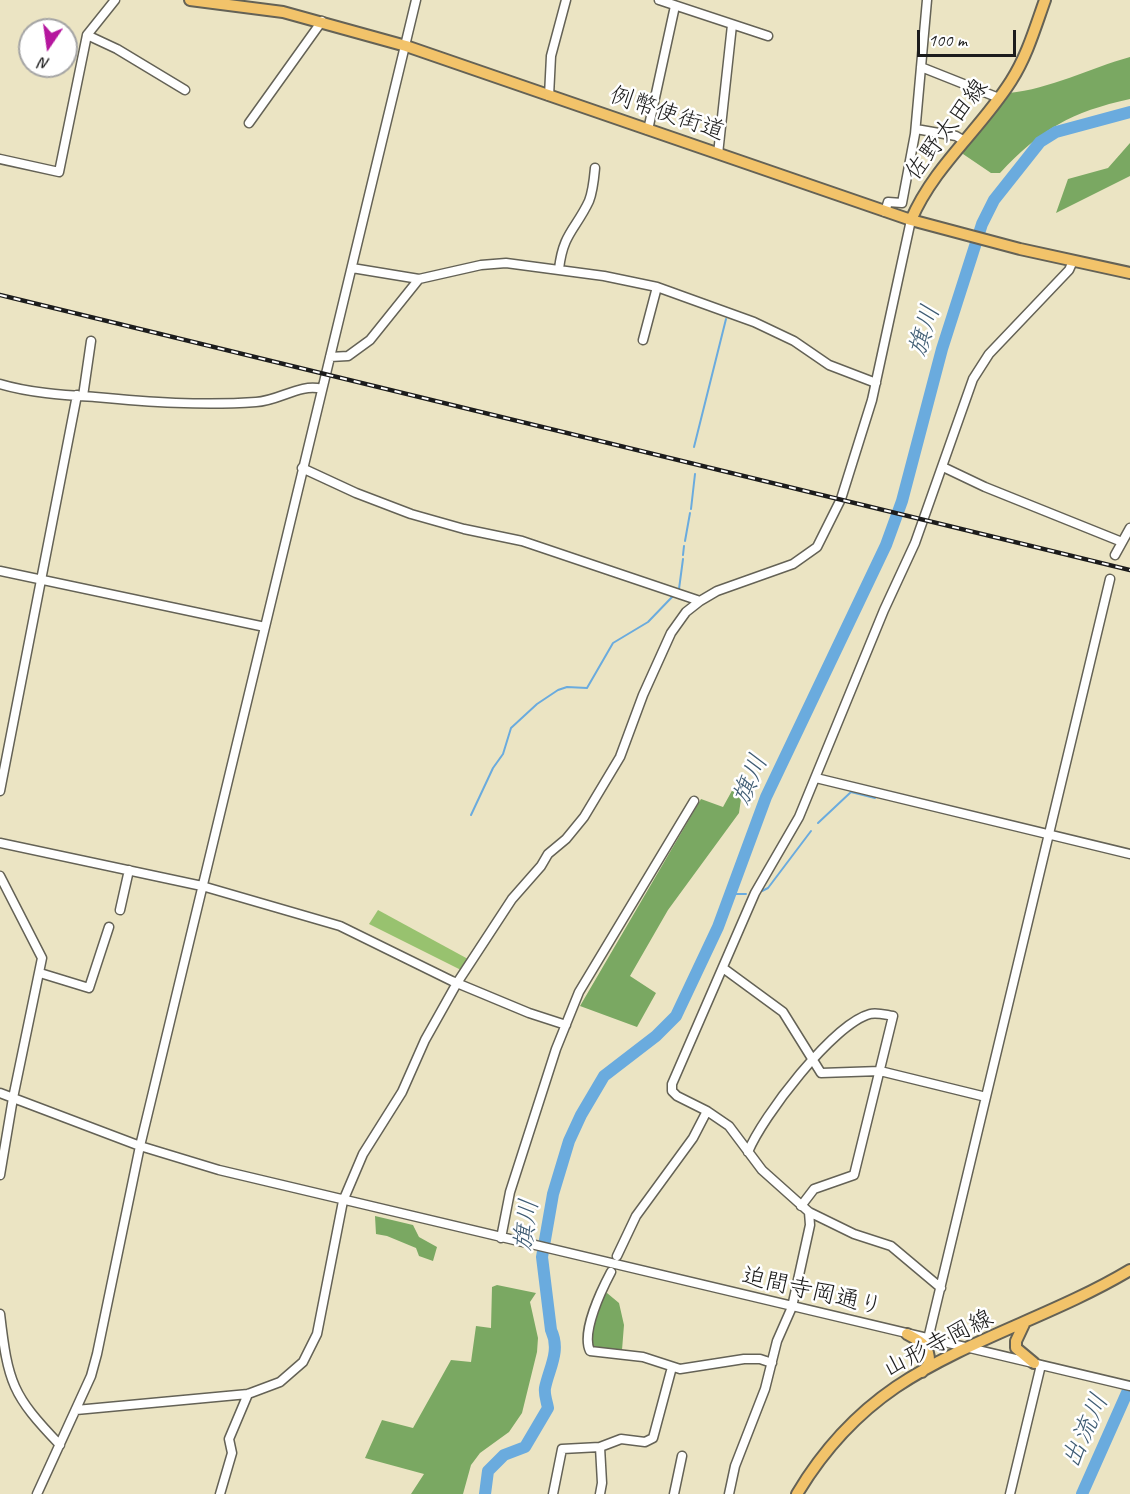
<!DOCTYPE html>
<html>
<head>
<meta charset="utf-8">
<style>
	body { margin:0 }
	#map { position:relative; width:1130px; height:1494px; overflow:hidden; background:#ebe4c3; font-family:Caveat,sans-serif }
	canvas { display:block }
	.north { position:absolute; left:18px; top:18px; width:60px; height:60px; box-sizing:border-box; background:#fff; border:2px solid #a4a4a4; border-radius:50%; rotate:193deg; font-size:16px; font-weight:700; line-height:24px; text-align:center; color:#1c1c1c }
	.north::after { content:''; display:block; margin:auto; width:21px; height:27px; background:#b5179e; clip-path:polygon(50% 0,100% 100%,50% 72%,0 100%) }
	.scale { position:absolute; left:917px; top:30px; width:99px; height:27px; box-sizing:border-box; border:3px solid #1c1c1c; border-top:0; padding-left:8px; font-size:18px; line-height:21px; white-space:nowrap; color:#1c1c1c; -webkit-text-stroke:4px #fff; paint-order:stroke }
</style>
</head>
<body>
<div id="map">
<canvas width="1130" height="1494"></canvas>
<div class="north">N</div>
<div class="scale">100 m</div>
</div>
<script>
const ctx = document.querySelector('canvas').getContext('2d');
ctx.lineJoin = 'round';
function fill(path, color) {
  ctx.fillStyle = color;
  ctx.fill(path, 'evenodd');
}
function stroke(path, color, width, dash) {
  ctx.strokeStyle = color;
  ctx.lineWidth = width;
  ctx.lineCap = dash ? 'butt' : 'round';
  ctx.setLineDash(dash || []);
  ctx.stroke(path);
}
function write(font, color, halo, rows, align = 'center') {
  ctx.font = font + ' Caveat,"Klee One",sans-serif';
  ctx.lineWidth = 5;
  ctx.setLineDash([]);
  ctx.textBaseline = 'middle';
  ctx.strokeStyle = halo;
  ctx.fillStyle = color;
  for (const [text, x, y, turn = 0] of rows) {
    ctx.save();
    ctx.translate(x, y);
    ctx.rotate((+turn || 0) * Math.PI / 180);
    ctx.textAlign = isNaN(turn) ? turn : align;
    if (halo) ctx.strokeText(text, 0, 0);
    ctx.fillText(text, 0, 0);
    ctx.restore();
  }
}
const green = new Path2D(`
	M378,910L468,959L461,970L369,924Z`);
const forest = new Path2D(`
	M1130,57V99C1071,112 1041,129 1000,173H991L963,154L964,148L1009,93C1050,89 1090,68 1130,57Z
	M1130,143V176L1056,213L1068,179L1108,168Z
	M734,787L742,792L739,813L668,910L630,976L656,993L637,1027L580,1006L701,799L723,807Z
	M375,1216L413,1225L419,1237L437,1247L433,1261L419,1256L416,1248L387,1236L376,1234Z
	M497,1285L536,1293L530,1302L538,1338L537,1352L522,1413L509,1432L480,1453L471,1465L463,1494H411L424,1474L365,1458L382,1420L413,1428L451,1360L471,1362L476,1326L491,1328L492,1287Z
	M607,1293L619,1303L624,1325L622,1350L594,1348L589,1339L602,1295Z`);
const stream = new Path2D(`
	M694,447L726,319
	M691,509L695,474
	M685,541L690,513
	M683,555L684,546
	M679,589L683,559
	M471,815L493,768L503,754L511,728L537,704L558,690L567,687L587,688L613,643L648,622L673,596
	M818,823L851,792L875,798
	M762,891L768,888L811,831
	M731,894H746`);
const river = new Path2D(`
	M485,1494L488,1471L504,1455L525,1447L548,1408C547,1402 544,1395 545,1388C549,1368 561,1351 551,1330L542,1257L553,1194L569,1141L581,1115L604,1076L656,1036L676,1016L718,927L766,797L886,545L902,501L942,349L982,224L994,200L1040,142L1056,132L1130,112
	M1082,1494L1130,1386`);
const minor = new Path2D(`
	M659,0L768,36
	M87,35L117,49L185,90
	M921,67L999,98
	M549,96L551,56L566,0
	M249,123L322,21
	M916,129L956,136L963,140
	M648,130L675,6
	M718,154L732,25
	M0,159L59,172L87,35L115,0
	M885,212L888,202L902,203L915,134L927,0
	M352,268L419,279
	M559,269C563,233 576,229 589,201C593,191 594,179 595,168
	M643,340L657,287
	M330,357L348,356L370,340L419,279L481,265L506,263L604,276L657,287L754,322L794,341L829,365L876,383
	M0,384C30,393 64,395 95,397C148,402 203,406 256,402C279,401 300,383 322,389
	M83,396L91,341
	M943,467L985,487L1122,542
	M302,468L356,493L411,514L464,529L522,541L700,601
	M1115,555L1130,528
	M0,571L265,627
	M816,778L1130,854
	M0,791L77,395
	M0,843L202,886L340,926L452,981L529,1013L566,1025
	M0,876L42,958L13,1098L0,1175
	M120,910L129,870
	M723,968L783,1012L821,1073L880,1071L986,1097
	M40,973L89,988L109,927
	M0,1093L140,1146L219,1170L1130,1386
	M748,1152C762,1117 833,1024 870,1014C877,1012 886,1015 893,1016L854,1175L814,1189L801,1206
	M501,1238L510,1192L556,1049L579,992L694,801
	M617,1256L636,1216L693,1138L707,1111
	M611,1272C602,1289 581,1332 590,1351L643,1357L680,1369L744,1359H760L772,1363
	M941,1288L891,1246L854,1234L809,1212L762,1170L729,1126L707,1111L677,1096L672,1091V1084L755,893L799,817L884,610L915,543L973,379L989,354L1069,270L1073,261
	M0,1314C8,1383 12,1395 60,1445
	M928,1339L1110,579
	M76,1410L248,1394L280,1382L303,1362L317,1334L343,1201L363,1154L402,1092L425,1040L457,983L512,899L541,866L548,854L566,839L584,817L620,757L643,695L671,633L686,612L700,601L717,591L793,564L817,547L841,499L872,400L911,220
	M37,1494L91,1376L97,1354L140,1146L416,0
	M220,1494L232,1453L229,1439L248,1394
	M553,1494L562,1449L600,1447L621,1439L645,1442L653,1438L672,1367
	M600,1494L602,1483L600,1447
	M674,1494L682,1456
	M729,1494L735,1466L765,1389L777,1341L792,1307L810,1225L809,1212
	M1010,1494L1041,1365`);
const major = new Path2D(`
	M190,0L283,12L406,46L911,220L1020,249L1130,273
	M911,220C934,166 980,130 1011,81C1027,56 1035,28 1045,0
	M1024,1324L1016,1341V1348L1034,1363
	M907,1334C922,1342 930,1346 929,1364L922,1372
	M797,1494C822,1452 855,1415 896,1387C968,1339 1055,1315 1130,1270`);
const rail = new Path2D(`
	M0,295L1130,570`);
const streetNames = [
	["例幣使街道",667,114,19],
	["佐野太田線",947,130,-53],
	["迫間寺岡通り",812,1292,13],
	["山形寺岡線",938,1344,-27]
];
const waterNames = [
	["旗川",925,331,-73],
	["旗川",751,780,-67],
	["旗川",527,1225,-82],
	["出流川",1086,1431,-66]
];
fill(green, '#98c26f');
fill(forest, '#7aa862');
stroke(stream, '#6aabde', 2);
stroke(river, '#6aabde', 12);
stroke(minor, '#646256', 11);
stroke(major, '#646256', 14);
stroke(minor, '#fff', 8);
stroke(major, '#f2c36a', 10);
stroke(rail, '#1c1c1c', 4.5);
stroke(rail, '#fff', 2, [7]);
write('24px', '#1c1c1c', '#fff', streetNames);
write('italic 26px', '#3f5c73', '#fff', waterNames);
</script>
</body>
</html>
